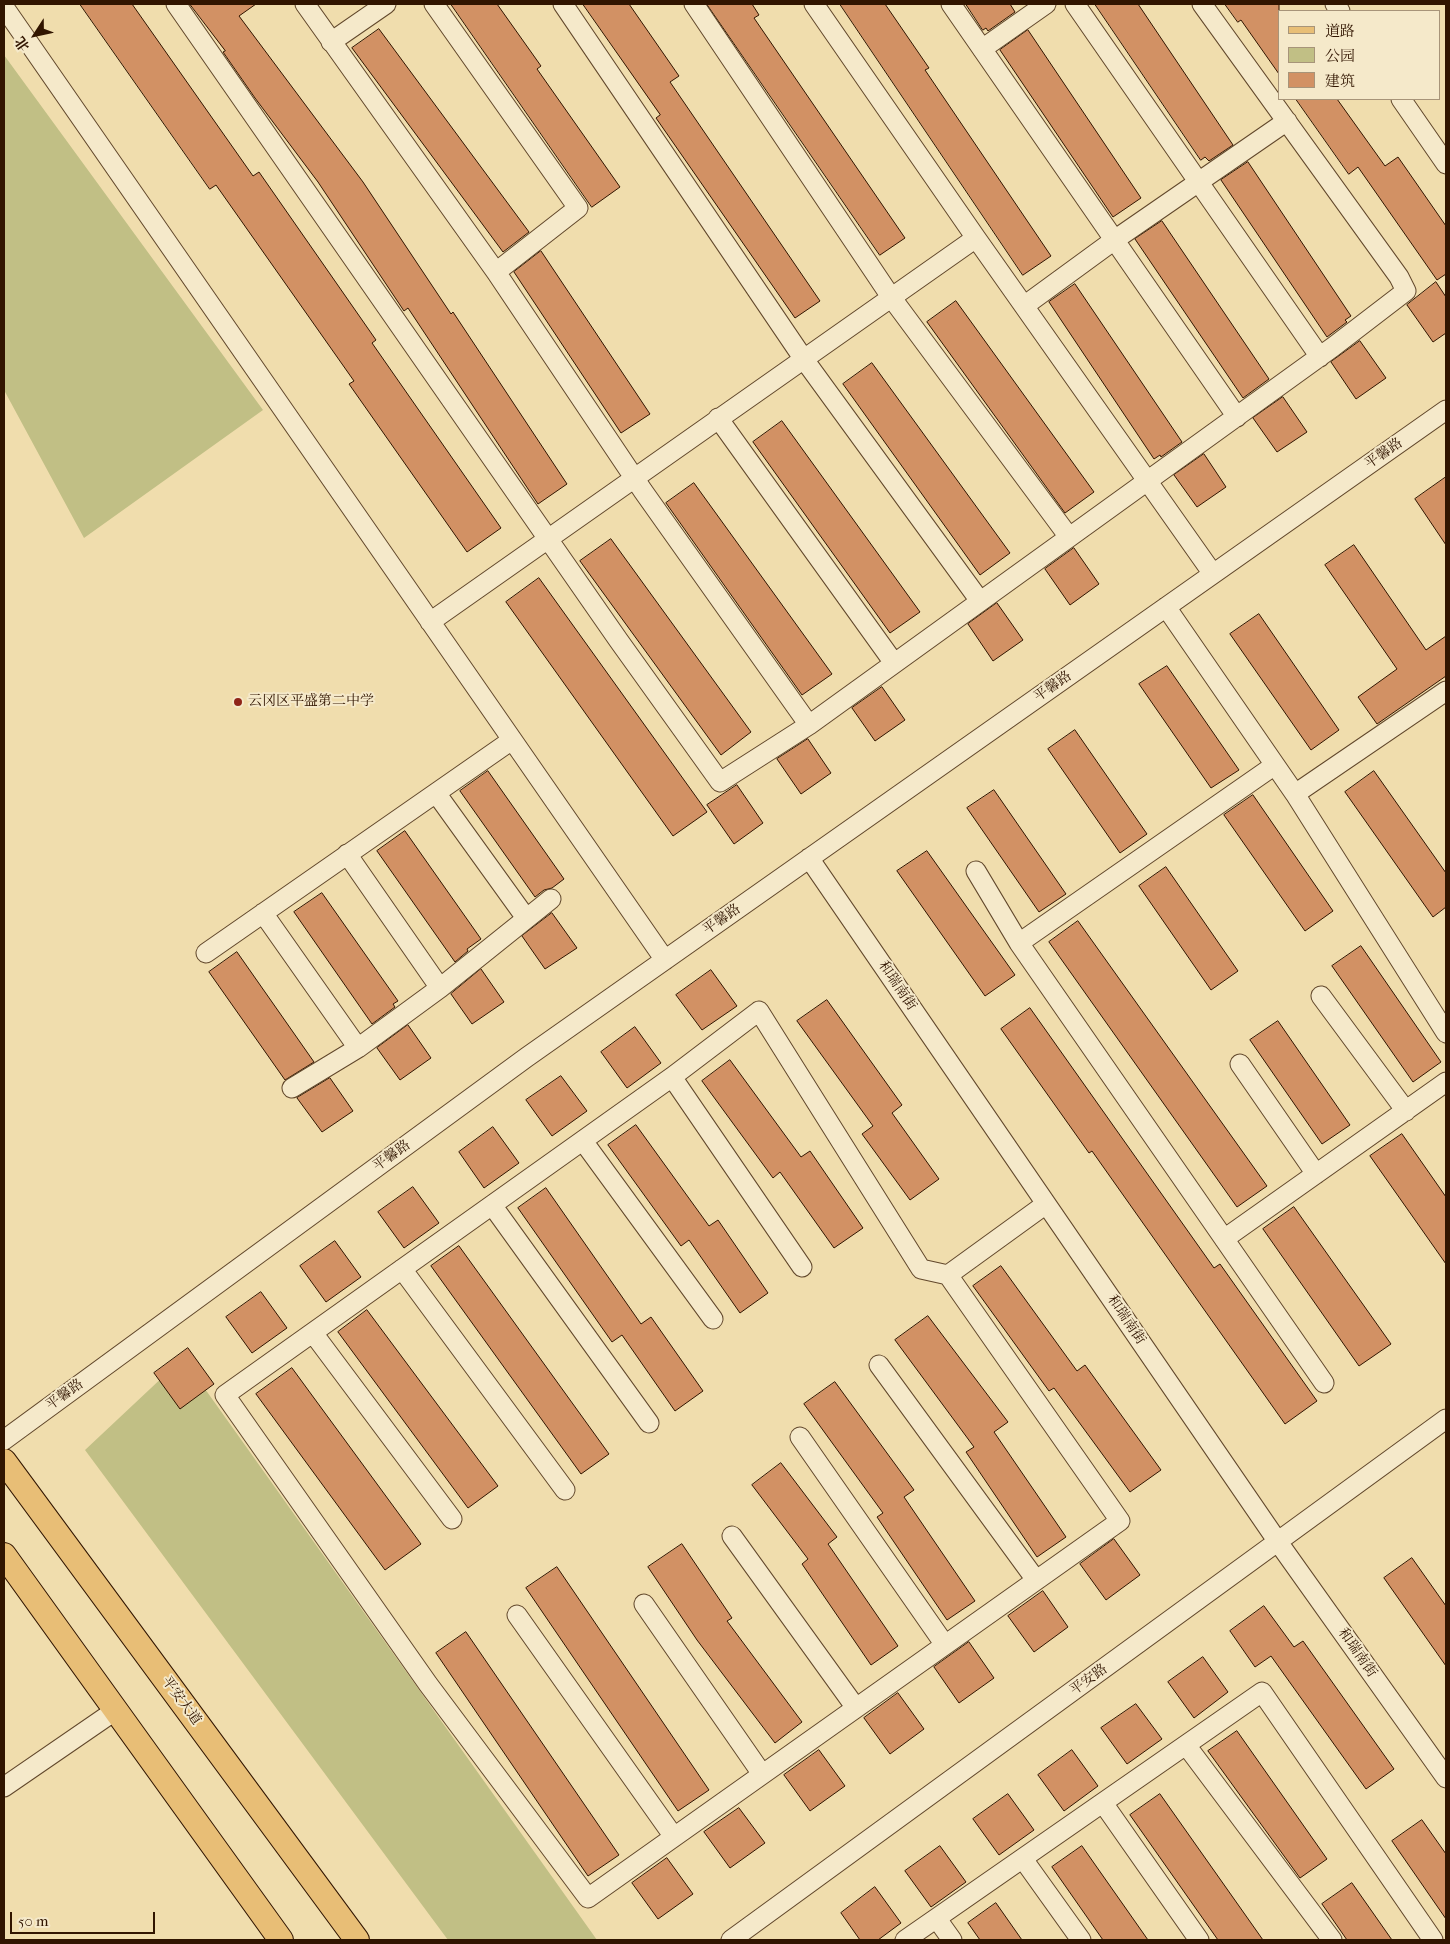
<!DOCTYPE html>
<html>
<head>
<meta charset="utf-8">
<style>
	body { margin:0 }
	#map { position:relative; width:1450px; height:1944px; overflow:hidden; background:#f0ddad; font-family:"IM FELL French Canon","Noto Serif SC",serif }
	canvas { display:block }
	.frame { position:absolute; inset:0; border:5px solid #311500; pointer-events:none }
	.legend { position:absolute; left:1278px; top:10px; width:162px; height:90px; box-sizing:border-box; background:#f5e9ca; border:1px solid #a79479; margin:0; padding:6px 9px; list-style:none; font-size:15px; color:#311500 }
	.legend li { display:flex; align-items:center; gap:10px; height:25px }
	.legend b { width:25px; border:1px solid #a79479 }
	.north { position:absolute; left:10px; top:10px; width:50px; height:50px; -webkit-text-stroke:4px #f5e9ca; paint-order:stroke; rotate:235deg; font-size:14px; font-weight:700; line-height:20px; text-align:center; color:#311500 }
	.north::after { content:''; display:block; margin:auto; width:18px; height:22px; background:#311500; clip-path:polygon(50% 0,100% 100%,50% 72%,0 100%) }
	.scale { position:absolute; left:10px; top:1912px; width:145px; height:22px; box-sizing:border-box; border:2px solid #311500; border-top:0; padding-left:6px; font-size:15px; line-height:18px; white-space:nowrap; color:#311500; -webkit-text-stroke:4px #f5e9ca; paint-order:stroke }
</style>
</head>
<body>
<div id="map">
<canvas width="1450" height="1944"></canvas>
<div class="frame"></div>
<ul class="legend">
<li><b style="height:6px;background:#e8be76"></b>道路</li>
<li><b style="height:14px;background:#c1bf85"></b>公园</li>
<li><b style="height:14px;background:#d29164"></b>建筑</li>
</ul>
<div class="north">北</div>
<div class="scale">50 m</div>
</div>
<script>
const ctx = document.querySelector('canvas').getContext('2d');
ctx.lineJoin = 'round';
function fill(path, color) {
  ctx.fillStyle = color;
  ctx.fill(path, 'evenodd');
}
function stroke(path, color, width, dash) {
  ctx.strokeStyle = color;
  ctx.lineWidth = width;
  ctx.lineCap = dash ? 'butt' : 'round';
  ctx.setLineDash(dash || []);
  ctx.stroke(path);
}
function write(font, color, halo, rows, align = 'center') {
  ctx.font = font + ' "IM FELL French Canon","Noto Serif SC",serif';
  ctx.lineWidth = 4;
  ctx.setLineDash([]);
  ctx.textBaseline = 'middle';
  ctx.strokeStyle = halo;
  ctx.fillStyle = color;
  for (const [text, x, y, turn = 0] of rows) {
    ctx.save();
    ctx.translate(x, y);
    ctx.rotate((+turn || 0) * Math.PI / 180);
    ctx.textAlign = isNaN(turn) ? turn : align;
    if (halo) ctx.strokeText(text, 0, 0);
    ctx.fillText(text, 0, 0);
    ctx.restore();
  }
}
const green = new Path2D(`
	M4,55L263,410L84,538L4,390Z
	M183,1358L597,1940H448L85,1450Z`);
const building = new Path2D(`
	M80,4H132L253,176L259,172L376,340L372,343L501,528L467,552L349,384L354,381L216,185L210,189Z
	M190,4H256L239,16L363,182L451,314L453,312L567,484L538,504L408,308L404,311L318,182L255,98L223,52L225,51Z
	M451,4H497L541,66L537,69L620,187L592,207Z
	M583,4H629L679,76L670,82L820,301L795,318L656,118L660,115Z
	M707,4H752L759,15L754,18L905,238L880,255Z
	M840,4H885L929,68L925,70L1051,256L1023,275Z
	M966,4H1010L1015,12L988,31L986,28L983,30Z
	M1095,4H1138L1233,145L1209,161L1205,157L1201,160Z
	M1225,4H1279V74L1241,20L1238,22Z
	M379,29L529,232L503,252L352,48Z
	M1028,30L1141,198L1113,217L1000,50Z
	M1296,99H1337L1385,166L1398,157L1446,226V274L1437,280L1358,167L1349,174Z
	M1248,162L1351,316L1345,320L1347,322L1327,337L1221,180Z
	M1162,221L1269,379L1243,398L1135,239Z
	M541,251L650,414L621,433L514,272Z
	M1436,282L1446,297V333L1433,342L1407,305Z
	M1075,284L1182,442L1161,457L1160,455L1154,459L1049,302Z
	M956,301L1094,492L1065,513L927,322Z
	M1360,341L1386,378L1356,399L1331,362Z
	M872,363L1010,553L980,575L843,384Z
	M1283,397L1307,432L1277,452L1253,418Z
	M782,421L920,612L890,633L753,442Z
	M1204,454L1226,487L1197,507L1174,475Z
	M1446,477V545L1415,499Z
	M694,483L832,674L802,695L666,503Z
	M611,539L751,732L721,755L580,561Z
	M1354,545L1426,650L1446,636V676L1377,724L1358,697L1397,669L1325,565Z
	M1074,548L1099,584L1070,605L1045,569Z
	M539,578L707,812L673,836L506,602Z
	M997,603L1023,640L993,661L968,624Z
	M1259,614L1339,730L1311,750L1230,634Z
	M1167,666L1239,770L1211,788L1139,684Z
	M882,687L905,720L875,741L852,708Z
	M1075,730L1147,834L1120,853L1048,749Z
	M808,739L831,773L801,794L777,759Z
	M488,771L564,879L552,888L544,890L535,897L460,791Z
	M1374,771L1446,873V907L1433,917L1345,792Z
	M737,785L763,823L734,844L707,805Z
	M994,790L1066,894L1039,912L967,808Z
	M1253,795L1333,911L1305,931L1224,815Z
	M405,831L481,939L467,949L468,951L455,962L377,851Z
	M927,851L1015,975L985,996L897,871Z
	M1166,867L1238,971L1211,990L1139,886Z
	M322,893L398,1001L393,1004L395,1007L372,1024L294,912Z
	M552,913L577,948L545,969L522,936Z
	M1078,921L1267,1186L1237,1207L1049,942Z
	M1361,946L1441,1062L1413,1082L1332,966Z
	M237,952L314,1062L285,1080L209,972Z
	M481,969L504,1002L472,1024L451,994Z
	M711,970L737,1006L702,1030L676,995Z
	M827,1000L902,1105L892,1113L939,1179L910,1200L862,1134L873,1126L797,1021Z
	M1030,1008L1214,1268L1220,1264L1317,1401L1285,1424L1092,1151L1089,1153L1001,1029Z
	M1278,1021L1350,1125L1322,1144L1250,1040Z
	M408,1025L431,1058L400,1080L377,1048Z
	M635,1027L661,1063L627,1088L601,1052Z
	M730,1060L801,1157L810,1151L863,1228L834,1248L780,1172L773,1178L702,1081Z
	M561,1076L587,1111L552,1136L526,1100Z
	M330,1078L353,1111L322,1132L297,1098Z
	M636,1125L709,1226L718,1220L768,1293L740,1313L689,1240L681,1246L608,1145Z
	M493,1127L519,1163L484,1188L459,1152Z
	M1402,1134L1446,1197V1264L1370,1156Z
	M413,1187L439,1223L404,1248L378,1212Z
	M546,1188L641,1324L651,1317L703,1391L675,1411L622,1335L612,1342L518,1208Z
	M1294,1207L1391,1344L1359,1366L1263,1229Z
	M335,1241L361,1277L326,1302L300,1266Z
	M459,1246L609,1454L581,1474L431,1266Z
	M1001,1266L1077,1371L1085,1365L1161,1470L1130,1492L1054,1388L1049,1391L973,1286Z
	M261,1292L287,1328L252,1353L226,1317Z
	M367,1310L498,1486L468,1508L338,1332Z
	M928,1316L1008,1422L994,1432L1066,1537L1037,1557L966,1452L974,1447L895,1340Z
	M188,1348L214,1384L180,1409L154,1373Z
	M292,1368L421,1544L385,1570L256,1394Z
	M835,1382L914,1490L904,1497L975,1601L947,1620L877,1517L883,1513L804,1404Z
	M781,1463L837,1537L828,1544L898,1646L871,1665L802,1564L808,1559L752,1485Z
	M1114,1539L1140,1575L1106,1600L1080,1564Z
	M682,1544L732,1618L727,1621L802,1722L775,1743L697,1640L648,1567Z
	M1412,1558L1446,1606V1666L1384,1578Z
	M557,1567L709,1790L678,1811L526,1588Z
	M1043,1591L1068,1627L1034,1652L1008,1616Z
	M1264,1606L1294,1647L1303,1641L1394,1769L1366,1789L1271,1656L1255,1667L1230,1631Z
	M466,1632L619,1855L588,1876L436,1653Z
	M969,1642L994,1678L959,1703L934,1667Z
	M1203,1657L1228,1692L1194,1718L1168,1682Z
	M898,1693L924,1729L890,1754L864,1718Z
	M1136,1704L1162,1739L1127,1764L1101,1728Z
	M1237,1731L1327,1859L1300,1878L1208,1751Z
	M819,1750L845,1786L810,1811L784,1775Z
	M1072,1750L1098,1786L1064,1811L1038,1775Z
	M1008,1794L1034,1830L999,1855L973,1819Z
	M1160,1794L1263,1940H1218L1130,1815Z
	M739,1808L765,1843L730,1868L704,1832Z
	M1422,1820L1446,1854V1919L1392,1841Z
	M940,1846L966,1882L931,1907L905,1871Z
	M1082,1846L1148,1940H1103L1052,1867Z
	M667,1858L693,1894L658,1919L632,1883Z
	M1352,1883L1392,1940H1347L1322,1904Z
	M875,1887L901,1923L878,1940H860L841,1913Z
	M996,1903L1022,1940H980L968,1923Z`);
const minor = new Path2D(`
	M176,4L619,641L720,782L809,725L1333,347L1406,291L1399,277L1202,4
	M305,4L496,272L643,491L809,725
	M434,4L578,208L496,272
	M563,4L803,358L980,601
	M694,4L891,297L1069,537
	M814,4L976,238L1213,574
	M951,4L1237,417
	M1075,4L1320,357
	M1335,4L1340,11
	M4,7L665,960
	M331,42L386,4
	M982,49L1046,4
	M1401,99L1446,164
	M1024,306L1113,241L1287,121
	M718,418L894,663
	M1166,607L1295,794L1446,691
	M430,622L976,238
	M436,793L526,918
	M1295,794L1446,1033
	M347,854L440,988
	M809,858L1278,1542L1446,1778
	M976,871L1019,943L1324,1383
	M263,913L358,1048
	M1019,943L1275,765
	M206,953L512,740
	M1321,996L1406,1111
	M1240,1064L1316,1174
	M672,1077L802,1267
	M292,1088L358,1048L440,988L551,899
	M583,1141L713,1319
	M492,1205L649,1423
	M1224,1239L1446,1082
	M402,1269L565,1490
	M948,1275L921,1269L759,1011L672,1077L225,1395L428,1684L588,1898L1120,1521L948,1275L1046,1204
	M313,1333L452,1519
	M879,1365L1036,1580
	M800,1437L945,1645
	M4,1440L527,1057L1446,410
	M732,1536L856,1708
	M644,1604L762,1774
	M517,1615L674,1837
	M1186,1745L1332,1940
	M4,1787L116,1710
	M1103,1803L1199,1940
	M1023,1859L1081,1940
	M937,1919L952,1940
	M731,1940L1446,1419
	M905,1940L1262,1692L1433,1940`);
const major = new Path2D(`
	M4,1461L357,1940
	M4,1555L281,1940`);
const markers = [
	[238,702,5,"#8f2418"]
];
const streetNames = [
	["平馨路",1384,454,-35],
	["平馨路",1053,687,-35],
	["平馨路",722,920,-35],
	["和瑞南街",897,986,56],
	["平馨路",392,1156,-36],
	["和瑞南街",1126,1320,56],
	["平馨路",65,1395,-36],
	["和瑞南街",1357,1653,55],
	["平安路",1089,1680,-36],
	["平安大道",181,1701,54]
];
const poiNames = [
	["云冈区平盛第二中学",248,702]
];
fill(green, '#c1bf85');
fill(building, '#d29164');
stroke(building, '#311500', 1);
stroke(minor, '#61472b', 21);
stroke(major, '#311500', 26);
stroke(minor, '#f5e9ca', 19);
stroke(major, '#e8be76', 24);
for (const [x, y, r, color] of markers) {
  const dot = new Path2D();
  dot.arc(x, y, r, 0, 2 * Math.PI);
  ctx.fillStyle = color;
  ctx.fill(dot);
  stroke(dot, '#f5e9ca', 2);
}
write('14px', '#311500', '#f5e9ca', streetNames);
write('14px', '#311500', '#f5e9ca', poiNames, 'left');
</script>
</body>
</html>
